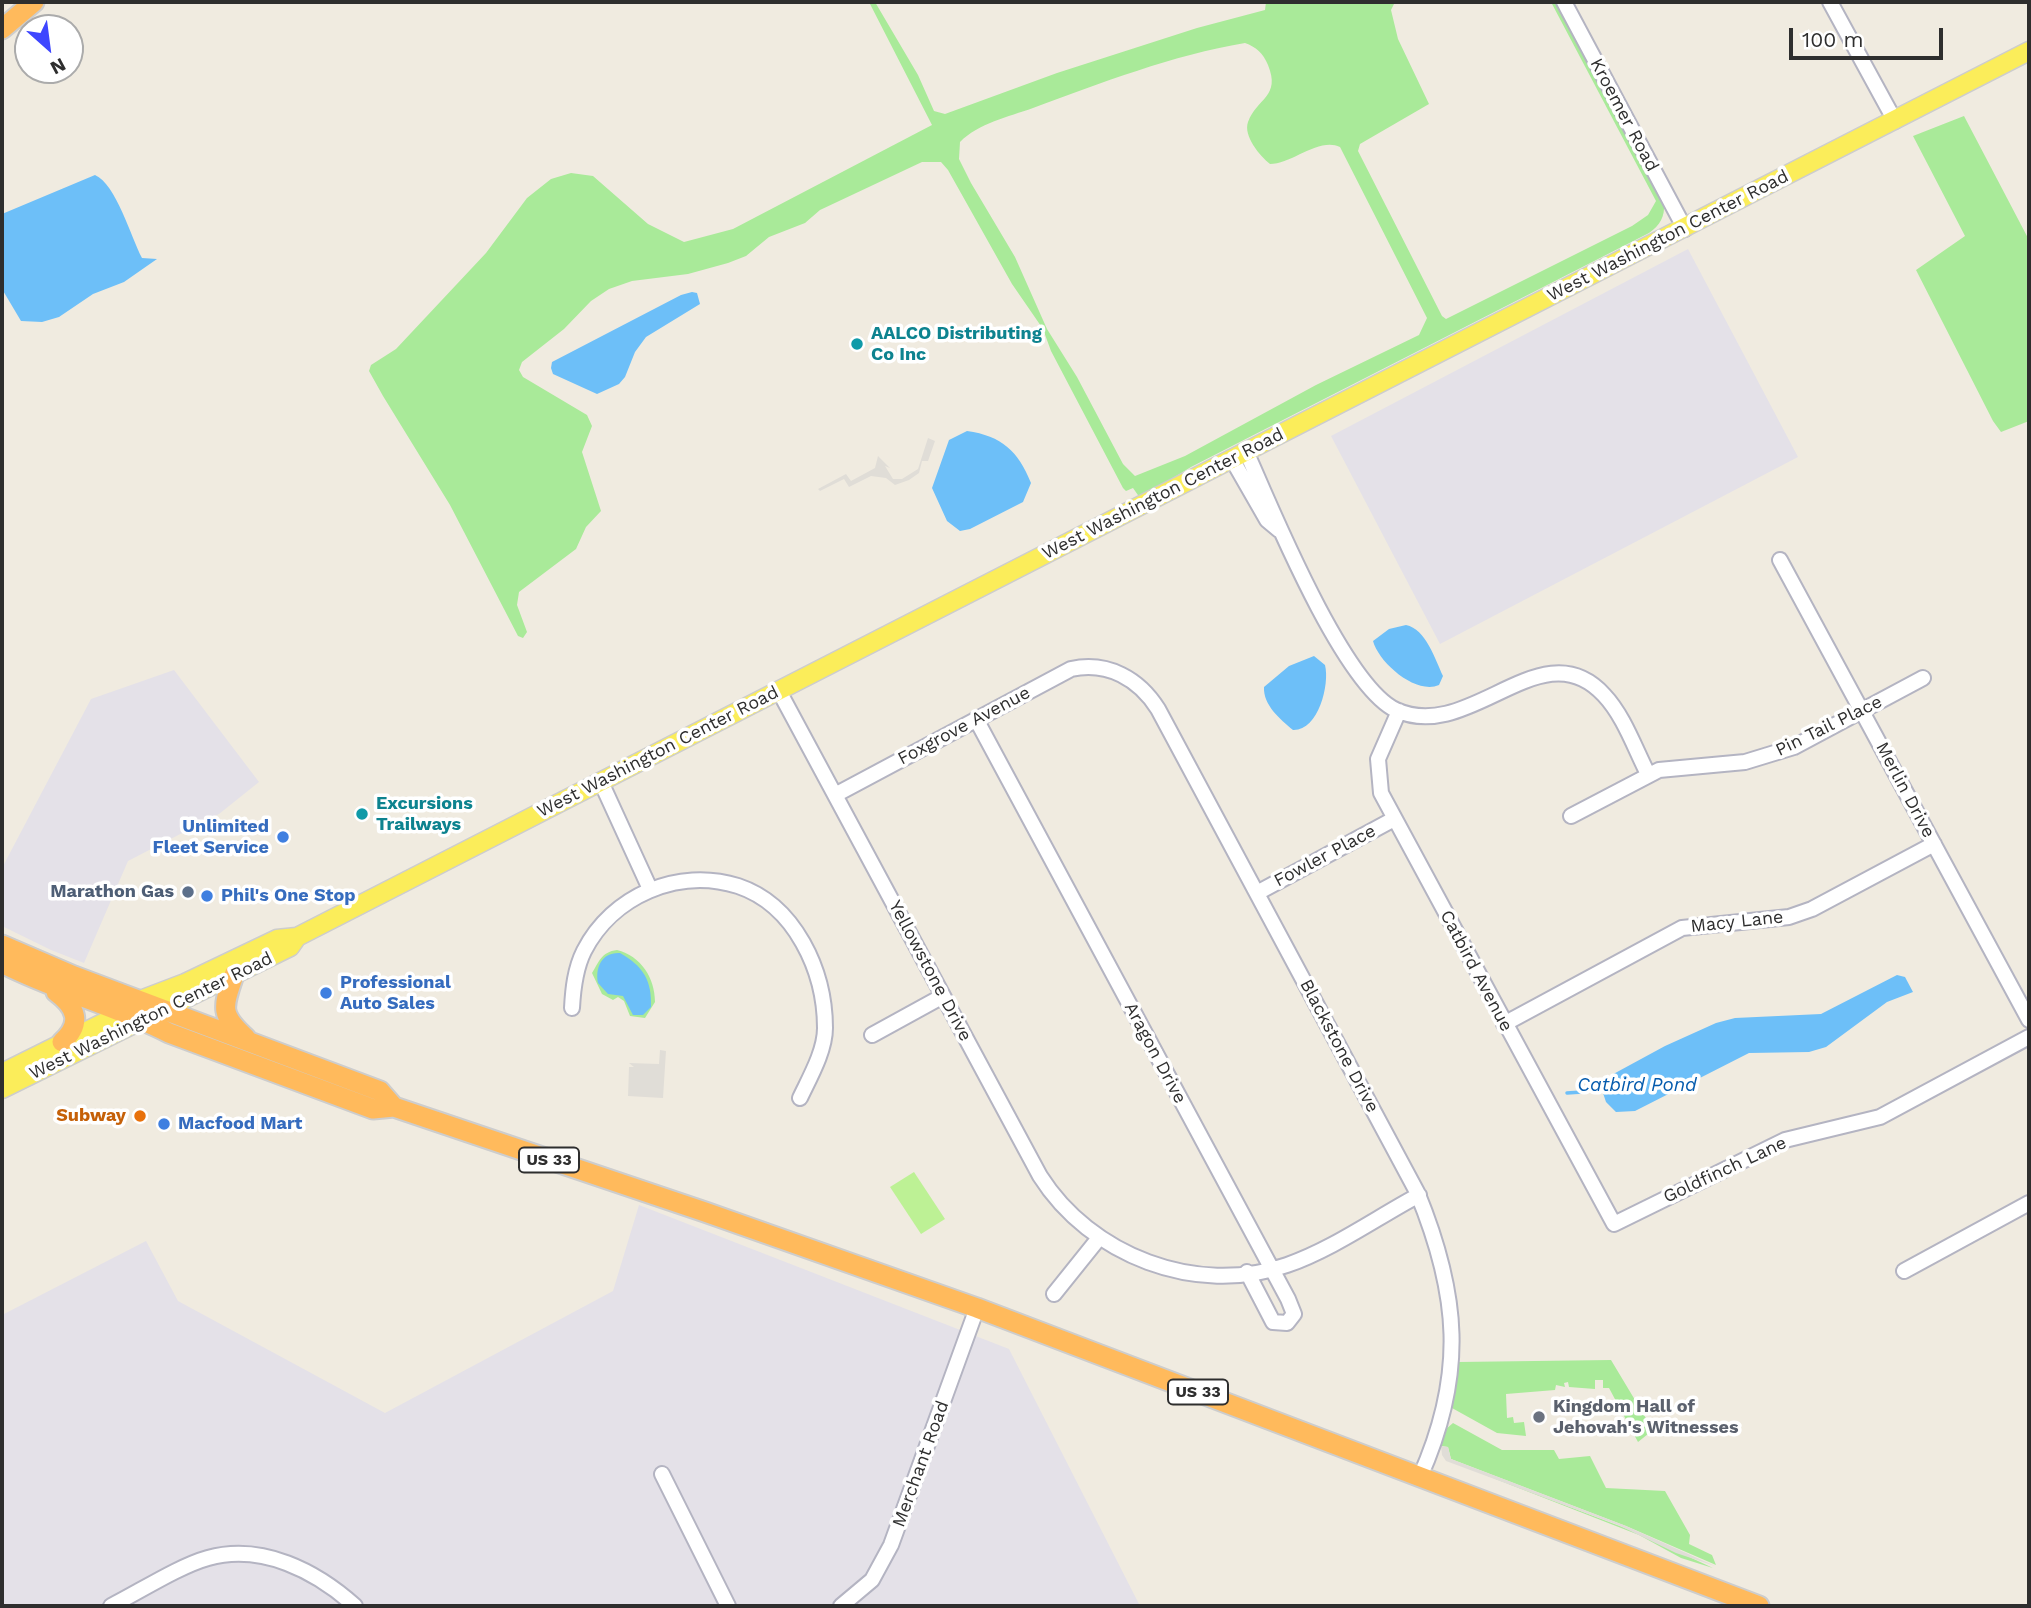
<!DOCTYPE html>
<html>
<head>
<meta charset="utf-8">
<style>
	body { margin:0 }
	#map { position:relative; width:2031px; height:1608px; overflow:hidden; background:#f0ebe0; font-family:"Work Sans",sans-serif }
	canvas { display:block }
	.frame { position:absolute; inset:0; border:4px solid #2e2e2e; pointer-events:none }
	.north { position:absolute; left:14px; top:14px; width:70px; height:70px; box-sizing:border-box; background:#fff; border:2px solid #ababab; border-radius:50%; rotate:152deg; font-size:19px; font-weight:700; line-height:28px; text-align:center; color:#2e2e2e }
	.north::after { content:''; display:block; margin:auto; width:24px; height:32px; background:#3e46ff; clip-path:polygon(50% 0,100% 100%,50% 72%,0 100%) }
	.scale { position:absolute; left:1789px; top:28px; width:154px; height:32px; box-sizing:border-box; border:4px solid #2e2e2e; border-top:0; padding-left:9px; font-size:21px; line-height:24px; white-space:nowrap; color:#2e2e2e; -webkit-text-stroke:5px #fff; paint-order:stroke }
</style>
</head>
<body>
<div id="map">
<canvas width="2031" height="1608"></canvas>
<div class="frame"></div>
<div class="north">N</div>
<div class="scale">100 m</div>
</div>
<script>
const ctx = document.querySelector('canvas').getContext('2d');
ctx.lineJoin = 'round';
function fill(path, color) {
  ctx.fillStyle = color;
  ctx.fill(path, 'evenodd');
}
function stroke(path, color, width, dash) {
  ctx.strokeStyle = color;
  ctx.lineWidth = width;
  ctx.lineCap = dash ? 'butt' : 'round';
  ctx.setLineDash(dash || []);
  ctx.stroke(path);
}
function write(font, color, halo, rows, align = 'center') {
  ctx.font = font + ' "Work Sans",sans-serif';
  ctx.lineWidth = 7;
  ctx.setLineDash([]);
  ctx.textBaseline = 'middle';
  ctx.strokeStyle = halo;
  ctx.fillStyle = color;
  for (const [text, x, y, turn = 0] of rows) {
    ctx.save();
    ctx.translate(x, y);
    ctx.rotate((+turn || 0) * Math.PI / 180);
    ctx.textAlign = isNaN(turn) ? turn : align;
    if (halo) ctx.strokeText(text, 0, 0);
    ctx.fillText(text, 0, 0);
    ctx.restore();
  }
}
const industrial = new Path2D(`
	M1688,249L1798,457L1440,644L1331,436Z
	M174,670L259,782L219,814L128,861L84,963L51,950L2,926V868L91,699Z
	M639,1205L1009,1349L1140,1606H2V1315L146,1241L178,1301L385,1413L613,1291Z`);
const green = new Path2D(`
	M869,2H875L918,75L934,111L945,114L1057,73L1197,28L1265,10L1266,2H1395L1391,10L1398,39L1429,104L1360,144L1358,151L1442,316L1446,319L1632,226L1648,215L1656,201L1551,2H1557L1664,203C1665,217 1660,225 1649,233L1191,467L1140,498L1133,488L1126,491L1123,488L1051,351L1043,329L1012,284L948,170L941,162H922L820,210L805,223L769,237L746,256L728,263L688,274L632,281L609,289L591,301L564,329L522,362L519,370L523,377L587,415L592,426L582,452L601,511L586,527L576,549L519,592L517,605L527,632L523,638L518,636L450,505L383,396L369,371L371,365L396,349L486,253L527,198L551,179L571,173L593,176L648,224L684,242L733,229L932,125ZM1245,43C1256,47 1263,53 1268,65C1281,97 1257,98 1248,122C1243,136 1260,156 1270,164C1292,164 1319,137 1340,147L1427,318L1419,335L1316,385L1185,456L1135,476L1123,464L1077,377L1047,329L1015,257L971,183L959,159L960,142C979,123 1008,117 1033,108C1101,83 1173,55 1245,43Z
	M1964,116L2029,240V421L2001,432L1993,421L1916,270L1965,236L1913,136Z
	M617,950C641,956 655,978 655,1002L645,1018L630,1016L624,1001L618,997L613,1000L602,994L592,973C599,962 601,952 617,950Z
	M1611,1360L1653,1430L1638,1442L1609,1388H1603V1380H1595V1389L1569,1387L1568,1382L1564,1383L1565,1387L1556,1385L1555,1390L1506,1394L1507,1418L1513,1417L1514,1423L1524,1422L1526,1436L1497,1433L1452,1408L1458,1362Z
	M1453,1423L1502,1450H1554L1559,1459L1590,1456L1606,1488L1665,1491L1690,1535L1689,1544L1712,1555L1716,1565L1626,1526L1451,1459L1448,1447L1441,1446L1446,1429Z
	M1447,1460L1638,1533L1713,1568L1681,1558L1639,1535Z`);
const pitch = new Path2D(`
	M914,1172L945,1219L921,1234L890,1187Z`);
const plaza = new Path2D(`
	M928,438L935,441L928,461H922L919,473L909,480L895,485L886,478L871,476L849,487L844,479L820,491L818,489L846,474L851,481L875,468L878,456L890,468L885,466L893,479H902L918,469Z
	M660,1050L666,1051L663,1098L628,1096L629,1067H634L629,1063L659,1064Z
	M1441,1446L1448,1447L1451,1459L1626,1526L1715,1566L1676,1553L1618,1525L1446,1461L1442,1455Z`);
const water = new Path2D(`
	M95,175C116,184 131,237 142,258L157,259L124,282L93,294L59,317L42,322L21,321L2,289V214Z
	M692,292L697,293L700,304L646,337L635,352L625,377L619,384L597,394L553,374L551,368L552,362L681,295Z
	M967,431C1002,436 1018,451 1031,483L1023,502L970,529L960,531L947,521L932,488L949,440Z
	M1406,625C1426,629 1435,659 1443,676L1439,685C1416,695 1379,663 1373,641L1389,629Z
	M1314,656L1325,665C1330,685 1318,731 1293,730C1280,719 1263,705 1264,687L1289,666Z
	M620,953C643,966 652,980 651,1007L643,1015H633L623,996L608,994L598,983C595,967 602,952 620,953Z
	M1897,975L1905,977L1913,992L1887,1002L1826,1047L1809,1052L1749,1053L1635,1111L1616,1112L1606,1102L1601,1087L1606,1078L1665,1046L1716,1023L1735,1018L1821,1014Z`);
const stream = new Path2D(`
	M1567,1093L1582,1092`);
const minor = new Path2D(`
	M1564,2L1685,229
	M1830,2L1895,121
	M1246,451C1271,508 1343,685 1396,710C1470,744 1542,627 1604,695C1624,716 1635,749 1648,774
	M1232,459L1267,520L1279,530
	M1780,560L2029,1020
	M779,691L1040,1176C1090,1255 1196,1297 1287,1265C1333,1249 1376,1218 1419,1195
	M1399,711L1378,759L1381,793L1614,1224L1785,1140L1880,1117L2029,1037
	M976,719L1288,1299L1294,1314L1287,1323L1273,1322L1247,1272
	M601,782L650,889
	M835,795L1071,669C1108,661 1139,679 1158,709L1417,1192C1459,1294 1466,1374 1420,1477
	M1571,816L1659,770L1745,762L1794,747L1923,678
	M1257,893L1394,819
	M572,1008C573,989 575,969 584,951C612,896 678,867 738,886C795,905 825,971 825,1028C825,1051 810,1077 800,1098
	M1504,1024L1682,928L1789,917L1812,909L1934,844
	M872,1035L943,996
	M1904,1271L2029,1203
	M1054,1294L1099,1238
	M662,1474L728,1606
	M111,1606C139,1592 179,1566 208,1558C262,1543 316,1571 355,1606
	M841,1606L872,1580L891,1545L977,1308`);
const major = new Path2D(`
	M2,1073L125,1012L143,999L185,983L277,939L297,937L2029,51
	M2,1089L290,947L297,937`);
const highway = new Path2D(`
	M2,29L34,2
	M2,945L74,976L380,1091L394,1107
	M2,963C56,991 115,1005 169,1033L373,1109L394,1107L705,1212L977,1308L1759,1606
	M234,975C223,1007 219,1014 246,1038
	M56,992C76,1007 83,1023 62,1042`);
const markers = [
	[857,344,7,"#0f9aa8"],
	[362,814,7,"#0f9aa8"],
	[283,837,7,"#3f7fe0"],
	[188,892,7,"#5c6f8a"],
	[207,896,7,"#3f7fe0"],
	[326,993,7,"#3f7fe0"],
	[140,1116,7,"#e8710a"],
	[164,1124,7,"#3f7fe0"],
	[1539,1417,7,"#6b7280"]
];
const shields = [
	[549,1160,60],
	[1198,1392,60]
];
const shieldNames = [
	["US 33",549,1160],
	["US 33",1198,1392]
];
const streetNames = [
	["Kroemer Road",1624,115,62],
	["West Washington Center Road",1668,236,-27],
	["West Washington Center Road",1163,494,-27],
	["Foxgrove Avenue",964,726,-28],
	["Pin Tail Place",1829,726,-26],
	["West Washington Center Road",658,752,-27],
	["Merlin Drive",1905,790,62],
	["Fowler Place",1325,856,-28],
	["Macy Lane",1737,922,-6],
	["Yellowstone Drive",930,971,62],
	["Catbird Avenue",1476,971,62],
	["West Washington Center Road",151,1016,-26],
	["Blackstone Drive",1339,1046,62],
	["Aragon Drive",1155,1053,62],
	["Goldfinch Lane",1725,1170,-25],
	["Merchant Road",921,1464,-70]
];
const cultureNames = [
	["AALCO Distributing",871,334],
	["Co Inc",871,355],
	["Excursions",376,804],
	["Trailways",376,825]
];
const shopNames = [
	["Unlimited",269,827,"right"],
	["Fleet Service",269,848,"right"],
	["Phil's One Stop",221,896],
	["Professional",340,983],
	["Auto Sales",340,1004],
	["Macfood Mart",178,1124]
];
const serviceNames = [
	["Marathon Gas",174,892]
];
const foodNames = [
	["Subway",126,1116]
];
const worshipNames = [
	["Kingdom Hall of",1553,1407],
	["Jehovah's Witnesses",1553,1428]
];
const waterNames = [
	["Catbird Pond",1637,1085]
];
fill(industrial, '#e4e1e8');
fill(green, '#a9ea99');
fill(pitch, '#bdf195');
fill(plaza, '#e0ddd7');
fill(water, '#6dbff8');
stroke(stream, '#6dbff8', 3.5);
stroke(minor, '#b4b4c2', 18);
stroke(major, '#cdcdcd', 21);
stroke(highway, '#cdcdcd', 23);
stroke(minor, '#fff', 14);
stroke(major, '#fbed5a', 18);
stroke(highway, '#ffba5c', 19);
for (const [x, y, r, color] of markers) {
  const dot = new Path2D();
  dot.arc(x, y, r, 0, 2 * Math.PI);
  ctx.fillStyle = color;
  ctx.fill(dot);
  stroke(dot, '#fff', 2.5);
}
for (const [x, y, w] of shields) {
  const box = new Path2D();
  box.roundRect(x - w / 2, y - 12.5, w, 25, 5);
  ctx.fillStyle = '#fff';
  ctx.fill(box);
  stroke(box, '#2e2e2e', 2);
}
write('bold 16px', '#2e2e2e', null, shieldNames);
write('18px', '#2e2e2e', '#fff', streetNames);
write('bold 18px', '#0d838f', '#fff', cultureNames, 'left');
write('bold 18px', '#366cbe', '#fff', shopNames, 'left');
write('bold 18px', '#4e5e75', '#fff', serviceNames, 'right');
write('bold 18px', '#c56008', '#fff', foodNames, 'right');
write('bold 18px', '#5b616d', '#fff', worshipNames, 'left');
write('italic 19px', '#035aad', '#fff', waterNames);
</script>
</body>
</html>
